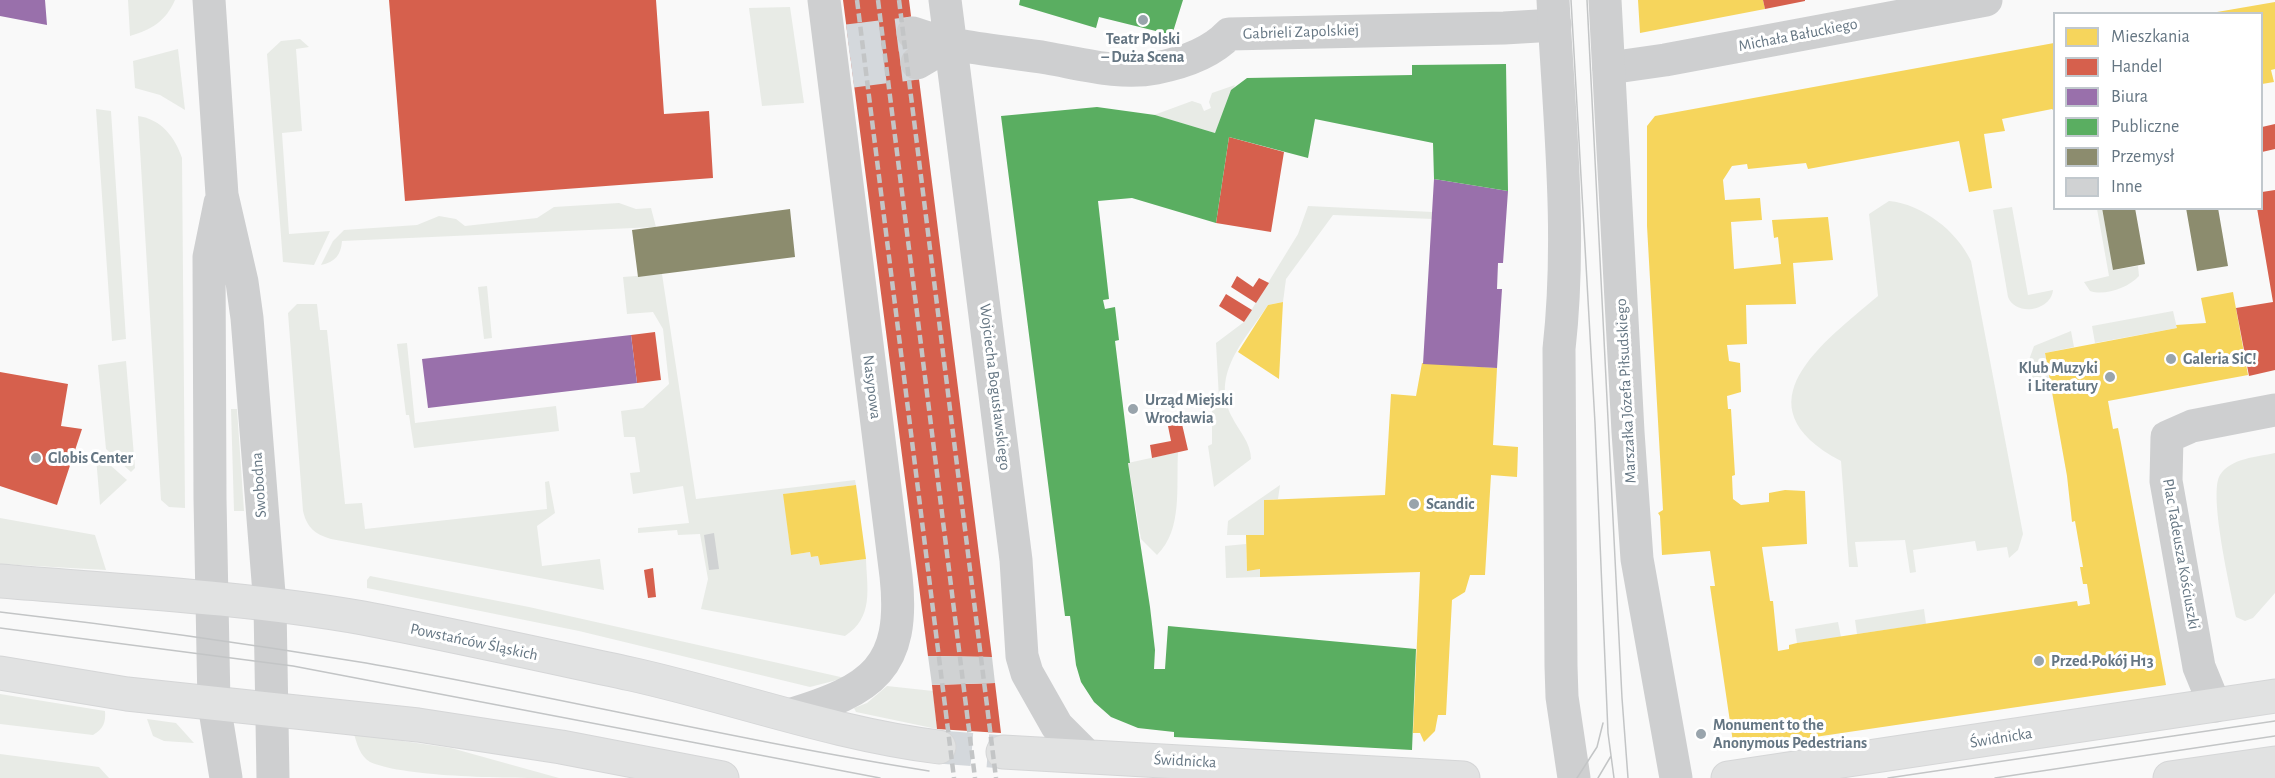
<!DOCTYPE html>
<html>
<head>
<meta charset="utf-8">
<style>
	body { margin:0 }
	#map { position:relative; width:2275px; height:778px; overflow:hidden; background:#f9f9f9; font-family:"Alegreya Sans",sans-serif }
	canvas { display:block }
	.legend { position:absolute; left:2053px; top:12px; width:210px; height:198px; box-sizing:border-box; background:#fff; border:2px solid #c1c8cd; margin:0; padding:8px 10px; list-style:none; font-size:18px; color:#657683 }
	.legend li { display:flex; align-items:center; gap:12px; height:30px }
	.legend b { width:30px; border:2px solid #c1c8cd }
</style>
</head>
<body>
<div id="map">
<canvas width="2275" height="778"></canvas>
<ul class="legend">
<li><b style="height:16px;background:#f6d55c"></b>Mieszkania</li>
<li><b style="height:16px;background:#d6604d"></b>Handel</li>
<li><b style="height:16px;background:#9970ab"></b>Biura</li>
<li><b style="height:16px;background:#5aae61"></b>Publiczne</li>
<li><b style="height:16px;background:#8c8c6e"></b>Przemysł</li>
<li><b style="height:16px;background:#d0d2d3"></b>Inne</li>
</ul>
</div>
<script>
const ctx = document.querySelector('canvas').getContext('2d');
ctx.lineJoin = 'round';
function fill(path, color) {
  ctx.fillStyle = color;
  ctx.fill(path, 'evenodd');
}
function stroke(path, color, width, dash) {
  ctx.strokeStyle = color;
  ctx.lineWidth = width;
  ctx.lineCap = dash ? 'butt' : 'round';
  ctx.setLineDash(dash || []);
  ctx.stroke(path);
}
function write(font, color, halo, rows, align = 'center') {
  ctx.font = font + ' "Alegreya Sans",sans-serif';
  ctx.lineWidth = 6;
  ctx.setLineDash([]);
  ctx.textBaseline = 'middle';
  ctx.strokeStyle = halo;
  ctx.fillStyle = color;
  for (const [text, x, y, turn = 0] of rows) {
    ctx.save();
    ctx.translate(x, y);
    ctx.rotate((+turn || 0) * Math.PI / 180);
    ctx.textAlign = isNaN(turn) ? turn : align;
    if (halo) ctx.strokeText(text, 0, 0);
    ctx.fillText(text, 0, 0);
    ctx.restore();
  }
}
const green = new Path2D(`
	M128,0H175C166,21 151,30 130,36Z
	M790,7L804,103L762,106L749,8Z
	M300,39L309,47L296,49L302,131L282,133L289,234L330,231L314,265L283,262L267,54L281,41Z
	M178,49L185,110L160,95L135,88L133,61Z
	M1235,85L1215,133L1154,115L1192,101L1201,104L1204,111L1211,108L1209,102L1212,93Z
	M96,109L111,111L126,339L112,341Z
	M138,116C161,119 175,137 182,158L185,508L169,507L161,500Z
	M1889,201C1922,204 1957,231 1971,261L2023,534L2018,550L2009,558L2007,547L1977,551L1975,541L1913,550L1916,572L1910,573L1905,540L1855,542L1858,567H1849L1841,461C1735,405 1824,342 1878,296L1869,214Z
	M619,203L636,209L651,208L656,227L342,241C341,255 335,262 321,265L333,241L344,230L417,225L439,216L456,219L465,226L537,218L554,207Z
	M1308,206L1433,212V219L1333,215L1286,279L1283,302L1268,305C1245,340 1210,374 1232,417C1239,431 1251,443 1251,459L1214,487L1208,446L1212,444V400L1219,399L1216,343L1244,322L1298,234Z
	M2012,207L2028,295L2053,290C2051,311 2016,317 2008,297L1993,210Z
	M2097,209H2102L2114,270L2138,266L2139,276C2128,288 2105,296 2090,291L2084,282L2109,276Z
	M662,274L696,499L855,480L856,485L784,494L791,555L810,552L811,557L818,556L820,565L866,559C867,589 874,617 845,636L701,609L708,579L700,534L678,535L677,530L638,533V528L689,523L683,486L633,494L630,473L640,472L635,437H624L621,411L643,408L669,384L663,329L653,312L627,314L623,277Z
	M487,286L492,338L484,339L478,287Z
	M297,304H317L320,330H327L345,504L362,503L365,529L547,509L545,482L549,481L555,513L537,526L542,566L600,559L604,590L331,539C315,534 307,528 303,511L288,313Z
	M2173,311L2177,328L2095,343L2092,326Z
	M2071,331L2074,347L2045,353L2049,379L2033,382L2029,360L2034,346Z
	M407,343L415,423L556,406L559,431L414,448L409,415H406L397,344Z
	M126,361L135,468L131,472L106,449L98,365Z
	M231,409H237L244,511H234Z
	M1178,452C1176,486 1183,530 1157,555L1141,539L1128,463Z
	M2275,453V593L2253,618L2245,621L2236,617C2231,591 2208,494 2220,475C2231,458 2257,457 2275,453Z
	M101,457L127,480L100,505L96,457Z
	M1280,485L1278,499L1264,500V535H1227L1228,521Z
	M0,518L95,535L106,570L0,564Z
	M1246,544L1247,570L1260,569V577L1226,578L1225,546Z
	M370,576L529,607L845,678L810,687L579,631L367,588V580Z
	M1924,609L1926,624L1857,634L1855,620Z
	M1838,622L1841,637L1797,643L1795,629Z
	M887,686L933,691L937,729L856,712L854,708L867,703Z
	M0,694L105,711C106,723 103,729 93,735L0,724Z
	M147,719L176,723L194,743L164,741L153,736Z
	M354,734L451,748L559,778C514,778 406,778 370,762C360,756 357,744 354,734Z
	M0,754L99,767L109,778H0Z`);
const homes = new Path2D(`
	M1638,0H1763L1765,9L1640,33Z
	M2275,2V69L2271,70L2274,82L2262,84V14L2217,12Z
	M2054,43V111L2052,109L2002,119L2005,131L1984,134L1992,188L1969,192L1959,141L1808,169L1806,163L1748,169L1747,164L1732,166L1723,180L1725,200L1760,198L1762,220L1731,222L1734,269L1781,264L1778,237L1774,238L1772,220L1828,217L1833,260L1793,263L1796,304L1746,305L1747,344L1727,345L1729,361L1740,363L1741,392L1727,396L1728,409H1731L1735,475L1732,476L1733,499L1741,505L1769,502V493L1785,490L1805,491L1807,544L1762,547L1770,601H1773L1778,651L1789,649V645L1797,643L2077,601L2078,606L2090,604L2087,584H2083L2080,567H2083L2075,521L2072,522L2067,476L2045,353L2177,328L2176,325L2206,323L2201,298L2233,292L2248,375L2108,401L2113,429L2118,428L2121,443L2166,685L1734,749L1710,586H1715L1710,551L1662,555L1660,516L1658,513L1663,510L1647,226V126L1655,116Z
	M1283,302L1279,379L1238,352L1268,305Z
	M1422,363L1497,368L1493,445L1518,447L1517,477L1491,475L1485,575H1470L1465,592L1452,600L1446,715H1438L1435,731L1424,742L1420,733H1413L1420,572L1260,577V569L1247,571L1246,535H1264V500L1385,495L1391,394L1416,396Z
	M856,485L866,559L820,565L818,556L811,557L810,552L791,555L783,494Z`);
const shops = new Path2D(`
	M389,0H656L664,114L709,111L713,178L405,201Z
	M843,0H909L992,657L928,656Z
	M1763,0H1805V1L1765,9Z
	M2275,124V149L2262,152V127Z
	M1229,137L1284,152L1271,232L1216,223Z
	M2275,190V370L2249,376L2236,308L2273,302L2257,208H2262V192Z
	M1237,276L1253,287L1259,278L1269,283L1256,303L1231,287Z
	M1226,294L1252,310L1244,322L1219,306Z
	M655,332L661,380L637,383L631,335Z
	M0,372L68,384L61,426L82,429L57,505L0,486Z
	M1182,424L1188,450L1152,458L1150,445L1171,441L1168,426Z
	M653,568L656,597L648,598L644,570Z
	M995,683L1001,733L937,729L932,685Z`);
const offices = new Path2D(`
	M0,0H45L47,25L0,16Z
	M1434,179L1508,191L1503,263H1498L1497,289H1502L1497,368L1423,364Z
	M631,335L637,383L428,408L422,359Z`);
const public = new Path2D(`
	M1020,0H1183L1172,35L1099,17L1096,28L1019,5Z
	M1506,64L1508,191L1434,179L1433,143L1315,119L1308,158L1229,137L1216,223L1132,198L1098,201L1109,299L1103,300L1105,309L1115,307L1119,340L1115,341L1130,463H1128L1150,607L1155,650L1154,669H1165L1168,626L1416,649L1412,750L1174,737V732L1138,728L1111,717L1094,702L1081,682L1076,665L1070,616H1065L1001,116L1097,107L1155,115L1215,133L1231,90L1247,78L1412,75V65Z`);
const industry = new Path2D(`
	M2102,208H2135L2145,264L2113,270Z
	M2186,208H2218L2228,266L2197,271Z
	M790,209L795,257L638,277L632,230Z`);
const building = new Path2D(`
	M714,533L719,569L709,570L704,535Z
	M928,656L992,657L995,683L932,685Z`);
const minorTunnel = new Path2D(`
	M848,41L913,33
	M852,71L917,63`);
const secondaryTunnel = new Path2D(`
	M939,747L1003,752`);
const minor = new Path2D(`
	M945,0L1016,560L1022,656L1027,673L1057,726L1086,755
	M913,33C955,48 1002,51 1047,58C1082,64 1121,75 1156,68C1182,63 1211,53 1229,34L1504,28L1555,25
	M917,63L951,43
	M1609,68L1665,60L1986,0
	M2215,706L2199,667L2166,481L2167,437L2192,426L2275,410
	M789,715C872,690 906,668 896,576L824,0`);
const tertiary = new Path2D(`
	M209,0L222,195L242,282L247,318L270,606L273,778
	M1553,0C1559,116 1572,234 1559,349L1561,666L1562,697L1574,778
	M1605,0L1628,432L1637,559L1676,778
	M220,203L209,257L210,499L214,704L226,778`);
const secondary = new Path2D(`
	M0,581C120,591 244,597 363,618C453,635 542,655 631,674C734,697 834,734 939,747
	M0,673L127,694L418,725L561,747L722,778
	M1003,752L1463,778
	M1728,778L2275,696
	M2170,778L2275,763`);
const tram = new Path2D(`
	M1571,0L1595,423L1608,733L1614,778
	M1587,0L1622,698L1628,778
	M0,612C122,626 244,643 366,663C554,696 740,741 929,771
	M0,628L293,666L880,778
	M1577,778L1597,747L1603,723
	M1598,778L1611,756
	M1888,778L2275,721
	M1995,778L2275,736`);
const rail = new Path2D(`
	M857,0L954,778
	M878,0L975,778
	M899,0L996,778`);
const markers = [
	[1143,20,6,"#99a4ac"],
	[2171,359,6,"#99a4ac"],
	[2110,377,6,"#99a4ac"],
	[1133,409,6,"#99a4ac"],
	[36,458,6,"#99a4ac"],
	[1414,504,6,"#99a4ac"],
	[2039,661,6,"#99a4ac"],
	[1701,734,6,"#99a4ac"]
];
const streetNames = [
	["Gabrieli Zapolskiej",1301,32,-2],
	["Michała Bałuckiego",1798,35,-11],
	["Nasypowa",872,387,83],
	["Wojciecha Bogusławskiego",995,387,83],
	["Marszałka Józefa Piłsudskiego",1626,391,-93],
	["Swobodna",259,485,-94],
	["Plac Tadeusza Kościuszki",2181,554,80],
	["Powstańców Śląskich",474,642,12],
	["Świdnicka",2001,738,-9],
	["Świdnicka",1185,761,3]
];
const poiNames = [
	["Teatr Polski",1143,39,"center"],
	["– Duża Scena",1143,57,"center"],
	["Galeria SiC!",2183,359],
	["Klub Muzyki",2098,368,"right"],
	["i Literatury",2098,386,"right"],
	["Urząd Miejski",1145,400],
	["Wrocławia",1145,418],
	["Globis Center",48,458],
	["Scandic",1426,504],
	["Przed·Pokój H13",2051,661],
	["Monument to the",1713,725],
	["Anonymous Pedestrians",1713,743]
];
fill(green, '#e8ebe6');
fill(homes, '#f6d55c');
fill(shops, '#d6604d');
fill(offices, '#9970ab');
fill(public, '#5aae61');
fill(industry, '#8c8c6e');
fill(building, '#d0d2d3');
stroke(minorTunnel, '#d4d8dc', 33, [33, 16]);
stroke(secondaryTunnel, '#d4d8dc', 33, [33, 16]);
stroke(secondary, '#d5d6d7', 35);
stroke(minor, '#cecfd0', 33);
stroke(tertiary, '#cecfd0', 33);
stroke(secondary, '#e1e2e2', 33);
stroke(tram, '#c3c5c6', 1.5);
stroke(rail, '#c3c5c6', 4.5, [9, 4.5]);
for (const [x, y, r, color] of markers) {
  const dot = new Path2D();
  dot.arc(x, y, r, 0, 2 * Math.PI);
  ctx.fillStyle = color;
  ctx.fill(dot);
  stroke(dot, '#fff', 2);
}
write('16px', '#657683', '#fff', streetNames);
write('bold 16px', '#657683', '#fff', poiNames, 'left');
</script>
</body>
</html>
